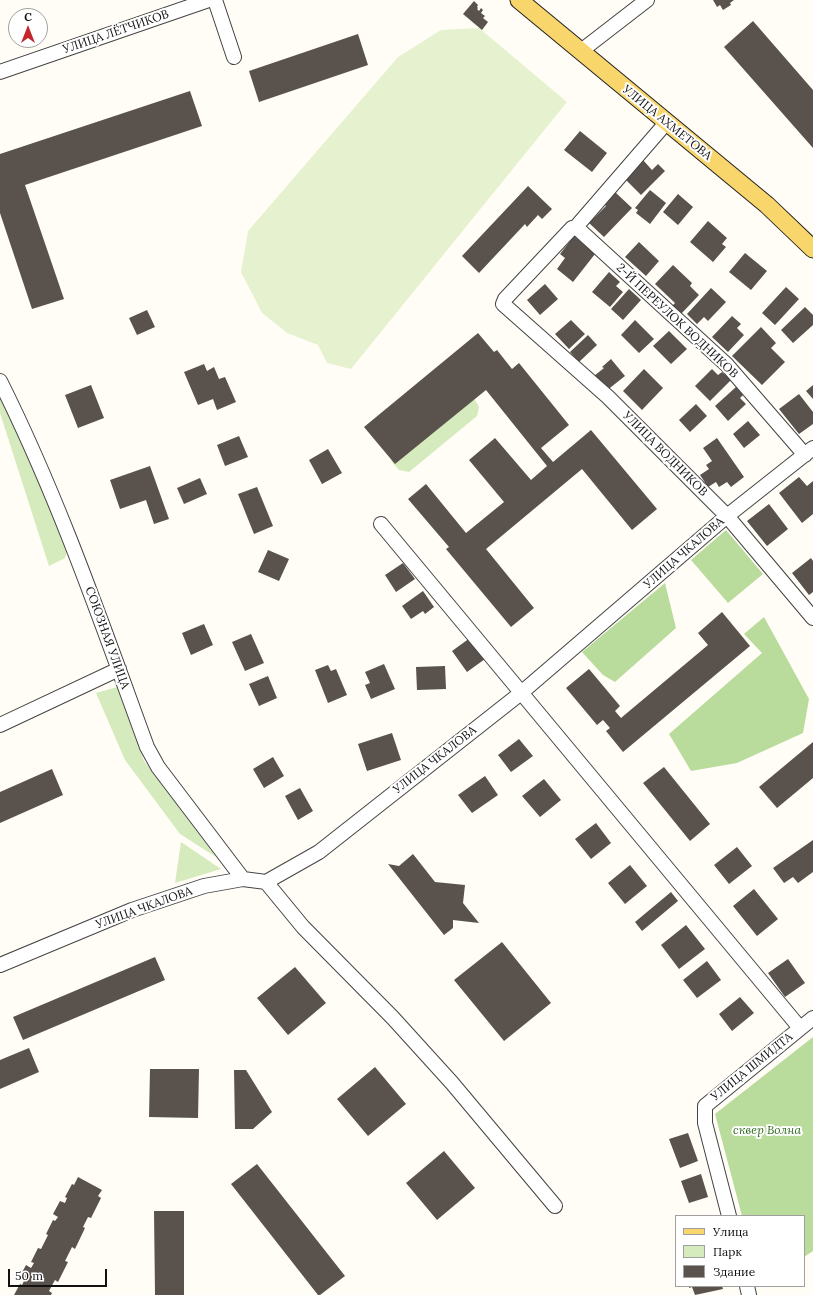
<!DOCTYPE html>
<html>
<head>
<meta charset="utf-8">
<style>
	body { margin:0 }
	#map { position:relative; width:813px; height:1295px; overflow:hidden; background:#fffdf5; font-family:Lora,serif }
	canvas { display:block }
	.legend { position:absolute; left:675px; top:1215px; width:130px; height:72px; box-sizing:border-box; background:#fff; border:1px solid #a0a0a0; margin:0; padding:5px 7px; list-style:none; font-size:12px; color:#111 }
	.legend li { display:flex; align-items:center; gap:8px; height:20px }
	.legend b { width:20px; border:1px solid #a0a0a0 }
	.north { position:absolute; left:8px; top:8px; width:40px; height:40px; box-sizing:border-box; background:#fff; border:1px solid #a0a0a0; border-radius:50%; rotate:0deg; font-size:11px; font-weight:700; line-height:16px; text-align:center; color:#111 }
	.north::after { content:''; display:block; margin:auto; width:14px; height:18px; background:#c4262e; clip-path:polygon(50% 0,100% 100%,50% 72%,0 100%) }
	.scale { position:absolute; left:8px; top:1269px; width:99px; height:18px; box-sizing:border-box; border:2px solid #111; border-top:0; padding-left:5px; font-size:12px; line-height:14px; white-space:nowrap; color:#111; -webkit-text-stroke:3px #fff; paint-order:stroke }
</style>
</head>
<body>
<div id="map">
<canvas width="813" height="1295"></canvas>
<ul class="legend">
<li><b style="height:5px;background:#f9d66b"></b>Улица</li>
<li><b style="height:11px;background:#d5ebbd"></b>Парк</li>
<li><b style="height:11px;background:#5a524d"></b>Здание</li>
</ul>
<div class="north">С</div>
<div class="scale">50 m</div>
</div>
<script>
const ctx = document.querySelector('canvas').getContext('2d');
ctx.lineJoin = 'round';
function fill(path, color) {
  ctx.fillStyle = color;
  ctx.fill(path, 'evenodd');
}
function stroke(path, color, width, dash) {
  ctx.strokeStyle = color;
  ctx.lineWidth = width;
  ctx.lineCap = dash ? 'butt' : 'round';
  ctx.setLineDash(dash || []);
  ctx.stroke(path);
}
function write(font, color, halo, rows, align = 'center') {
  ctx.font = font + ' Lora,serif';
  ctx.lineWidth = 4;
  ctx.setLineDash([]);
  ctx.textBaseline = 'middle';
  ctx.strokeStyle = halo;
  ctx.fillStyle = color;
  for (const [text, x, y, turn = 0] of rows) {
    ctx.save();
    ctx.translate(x, y);
    ctx.rotate((+turn || 0) * Math.PI / 180);
    ctx.textAlign = isNaN(turn) ? turn : align;
    if (halo) ctx.strokeText(text, 0, 0);
    ctx.fillText(text, 0, 0);
    ctx.restore();
  }
}
const green = new Path2D(`
	M472,395L479,407L477,416L409,472L399,470L391,461Z
	M0,398L6,403L67,551L65,558L49,566L0,413Z
	M117,687L144,761L216,857L180,834L125,760L96,693Z
	M181,842L221,869L175,883Z`);
const forest = new Path2D(`
	M726,530L763,574L728,603L691,560Z
	M665,583L676,628L615,682L603,675L582,652Z
	M764,617L809,699L803,733L737,763L691,771L669,734L762,653L744,634Z
	M813,1037V1251L804,1257V1216H742L715,1114Z`);
const pitch = new Path2D(`
	M479,28L567,102L351,369L327,363L318,345L287,333L262,313L241,272L248,231L398,57L441,30Z`);
const building = new Path2D(`
	M713,0H734L730,3L731,5L723,10L720,5L717,7Z
	M474,1L478,5L477,7L478,8L477,9L479,11L481,8L483,10L481,13L485,16L483,18L488,22L482,30L463,14Z
	M753,21L813,90V148L724,47Z
	M358,34L368,65L259,102L249,71Z
	M190,91L202,126L25,185L64,299L32,309L0,213V154Z
	M580,131L607,153L592,172L564,150Z
	M643,160L652,170L658,164L665,171L641,195L624,178Z
	M528,186L552,209L542,219L538,215L527,227L525,224L479,273L462,256Z
	M650,190L666,203L650,224L636,213L638,210L635,208Z
	M615,192L632,208L604,237L589,223L606,206L604,204Z
	M678,194L693,207L678,225L663,212Z
	M708,221L727,238L722,244L726,247L713,262L690,242Z
	M574,236L595,254L573,282L557,269L565,258L560,254Z
	M639,242L659,261L646,276L625,257Z
	M745,253L767,271L751,290L729,272Z
	M673,265L692,283L690,286L699,295L681,314L672,306L675,303L655,284Z
	M609,272L620,282L616,286L623,292L610,307L592,292Z
	M545,284L558,299L540,315L527,300Z
	M786,287L799,299L775,325L762,313Z
	M711,288L726,302L708,321L704,317L697,324L687,314Z
	M629,289L641,300L623,320L611,309Z
	M805,307L813,315V325L793,343L781,330Z
	M147,310L155,327L137,335L129,318Z
	M732,316L741,324L737,328L744,335L728,352L712,337Z
	M571,320L585,334L569,349L555,334Z
	M635,320L654,339L639,353L621,335Z
	M761,327L776,343L771,348L785,362L762,385L732,356Z
	M669,331L687,349L671,364L653,346Z
	M478,333L494,352L497,350L512,369L519,363L569,425L541,448L553,462L591,430L657,509L632,530L582,469L486,549L534,608L511,627L446,549L449,547L408,499L426,484L466,533L504,502L469,460L495,438L531,480L547,466L486,390L395,464L364,427Z
	M588,335L597,345L579,362L570,352Z
	M611,359L625,376L606,391L594,376L604,368L602,367Z
	M204,364L207,371L214,367L219,379L225,377L236,402L217,410L213,399L198,405L184,372Z
	M644,369L663,388L642,410L623,391Z
	M712,369L718,375L722,372L731,380L710,401L695,386Z
	M91,385L104,418L78,428L65,395Z
	M813,385V399L806,391Z
	M736,387L743,395L740,398L746,404L728,421L715,406Z
	M799,394L813,412V424L799,434L779,409Z
	M696,404L707,416L690,432L679,420Z
	M748,421L760,435L744,448L733,434Z
	M239,436L248,457L225,466L217,445Z
	M717,438L744,477L731,487L727,482L719,487L716,482L708,487L700,475L709,469L706,465L712,461L703,448Z
	M328,449L342,473L322,484L309,460Z
	M150,466L169,519L154,524L146,500L120,509L110,480Z
	M799,477L807,486L813,481V514L802,523L779,493Z
	M200,478L207,494L184,504L177,488Z
	M257,487L273,526L254,534L238,494Z
	M769,504L788,529L767,546L747,521Z
	M268,550L289,559L279,581L258,572Z
	M811,558L813,561V592L809,595L792,573Z
	M403,563L415,579L396,592L385,575Z
	M423,591L434,607L425,614L423,611L411,619L402,606Z
	M722,612L750,646L623,752L606,731L610,728L603,720L597,725L566,688L589,669L620,706L615,711L621,718L708,645L698,633Z
	M204,624L213,645L191,655L182,633Z
	M251,634L264,663L245,671L232,642Z
	M470,638L485,659L467,672L452,651Z
	M384,664L395,689L371,699L365,685L370,683L365,672Z
	M328,665L331,671L336,669L347,695L328,703L315,670Z
	M445,666L446,689L417,690L416,667Z
	M268,676L277,698L259,706L249,684Z
	M392,733L401,760L367,771L358,744Z
	M519,739L533,756L511,772L498,755Z
	M813,742V778L777,808L759,787Z
	M273,757L284,776L264,788L253,769Z
	M664,767L710,824L690,841L643,783Z
	M52,769L63,795L0,823V792Z
	M485,776L498,795L472,813L458,795Z
	M544,779L561,800L540,817L522,796Z
	M300,788L313,811L298,820L285,796Z
	M596,823L611,843L591,859L575,839Z
	M813,840V872L798,883L793,877L784,883L773,868Z
	M737,847L752,866L729,884L714,865Z
	M413,854L435,882L465,885L463,903L479,923L453,920V928L444,935L388,864L399,866Z
	M630,865L647,886L625,904L608,883Z
	M754,889L778,919L757,936L733,906Z
	M671,892L678,901L642,931L635,922Z
	M686,925L705,949L679,969L661,945Z
	M502,942L551,1003L504,1041L454,980Z
	M155,957L165,980L23,1040L13,1017Z
	M788,959L805,983L785,997L768,973Z
	M707,961L721,980L697,998L683,980Z
	M295,967L326,1003L288,1035L257,998Z
	M740,997L754,1013L732,1031L719,1014Z
	M29,1048L39,1072L0,1089V1060Z
	M375,1067L406,1104L368,1136L337,1099Z
	M150,1069H199L198,1118L149,1117Z
	M234,1070H246L272,1112L253,1129H235Z
	M688,1133L698,1161L680,1168L669,1139Z
	M444,1151L475,1188L437,1220L406,1183Z
	M257,1164L345,1276L320,1295H318L231,1184Z
	M701,1174L708,1197L689,1203L681,1181Z
	M78,1177L102,1190L98,1196L101,1198L91,1218L88,1217L83,1227L85,1228L75,1249L72,1247L65,1261L68,1262L58,1282L55,1280L49,1291L52,1293L51,1295H14L20,1284L22,1285L24,1281L19,1278L26,1265L31,1268L34,1263L31,1262L38,1248L41,1249L48,1235L46,1234L53,1220L55,1221L58,1217L53,1214L60,1201L65,1203L67,1198L65,1197L72,1184L74,1185Z
	M154,1211H184V1295H155Z
	M689,1286H722L723,1289L695,1295L692,1287L689,1288Z`);
const minor = new Path2D(`
	M215,0L234,57
	M581,51L647,0
	M0,72L209,0
	M666,123L576,227L572,228L505,299L503,304L608,397L727,516L813,618
	M576,227L727,365L805,455
	M0,381C59,499 102,624 147,747L158,767L243,879
	M381,524L800,1028
	M0,725L119,669
	M266,882L303,927L393,1018L452,1083L555,1206
	M0,965L132,910L204,886L243,879L266,882L319,852L521,693L727,516L813,448
	M729,1216L705,1123V1106L813,1018
	M747,1286L749,1295`);
const major = new Path2D(`
	M519,0L767,205L813,249`);
const streetNames = [
	["УЛИЦА ЛЁТЧИКОВ",116,32,-19],
	["УЛИЦА АХМЕТОВА",667,123,39],
	["2-Й ПЕРЕУЛОК ВОДНИКОВ",677,321,43],
	["УЛИЦА ВОДНИКОВ",665,454,45],
	["УЛИЦА ЧКАЛОВА",684,553,-41],
	["СОЮЗНАЯ УЛИЦА",107,638,70],
	["УЛИЦА ЧКАЛОВА",435,760,-38],
	["УЛИЦА ЧКАЛОВА",144,908,-20],
	["УЛИЦА ШМИДТА",752,1067,-39]
];
const parkNames = [
	["сквер Волна",767,1131]
];
fill(green, '#d5ebbd');
fill(forest, '#b9dc9c');
fill(pitch, '#e6f2cf');
fill(building, '#5a524d');
stroke(minor, '#444', 16);
stroke(major, '#222', 19);
stroke(minor, '#fff', 14);
stroke(major, '#f9d66b', 17);
write('12px', '#111', '#fff', streetNames);
write('italic 12px', '#2f6b1f', '#fff', parkNames);
</script>
</body>
</html>
